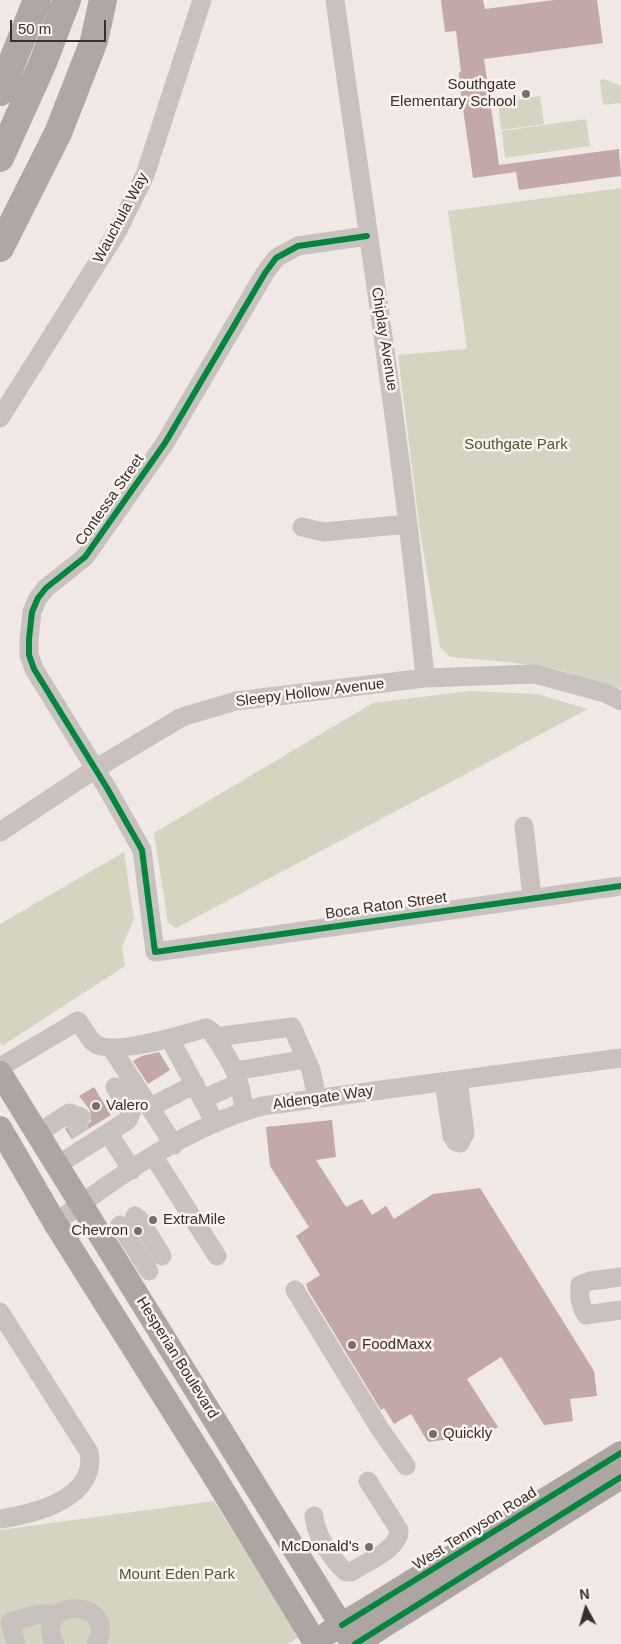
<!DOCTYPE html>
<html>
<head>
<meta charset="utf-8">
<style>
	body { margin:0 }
	#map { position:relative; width:621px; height:1644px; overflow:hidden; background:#efe8e5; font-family:Arial,sans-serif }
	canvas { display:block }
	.north { position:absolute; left:561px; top:1584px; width:50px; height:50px; -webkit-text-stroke:4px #faf2ee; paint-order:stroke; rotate:354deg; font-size:14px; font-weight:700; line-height:20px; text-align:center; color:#3a2d2b }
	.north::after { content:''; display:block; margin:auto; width:18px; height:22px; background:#3a2d2b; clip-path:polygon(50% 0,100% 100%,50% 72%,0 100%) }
	.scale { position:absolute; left:10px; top:20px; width:96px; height:22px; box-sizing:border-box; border:2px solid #3a2d2b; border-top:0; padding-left:6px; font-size:15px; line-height:18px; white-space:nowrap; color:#3a2d2b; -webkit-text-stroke:4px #faf2ee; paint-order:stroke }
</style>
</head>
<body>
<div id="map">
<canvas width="621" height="1644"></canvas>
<div class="north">N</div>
<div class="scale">50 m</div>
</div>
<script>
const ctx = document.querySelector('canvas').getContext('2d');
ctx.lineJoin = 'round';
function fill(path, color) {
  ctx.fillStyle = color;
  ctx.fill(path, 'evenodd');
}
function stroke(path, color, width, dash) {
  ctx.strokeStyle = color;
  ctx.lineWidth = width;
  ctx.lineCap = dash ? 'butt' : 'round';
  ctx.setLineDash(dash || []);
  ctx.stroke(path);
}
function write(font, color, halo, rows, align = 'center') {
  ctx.font = font + ' Arial,sans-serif';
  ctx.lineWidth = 5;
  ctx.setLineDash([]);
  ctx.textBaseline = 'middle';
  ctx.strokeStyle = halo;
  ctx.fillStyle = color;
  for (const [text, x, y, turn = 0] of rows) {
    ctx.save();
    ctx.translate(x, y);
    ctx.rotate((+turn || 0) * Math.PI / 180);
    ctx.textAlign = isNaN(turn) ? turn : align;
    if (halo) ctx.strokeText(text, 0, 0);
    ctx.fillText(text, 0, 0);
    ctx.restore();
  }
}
const green = new Path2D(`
	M604,79L621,86V103L603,105L600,80Z
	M540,96L544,124L501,130L498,103Z
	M586,119L590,146L505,158L502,131Z
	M621,188V685L619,691L560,670L509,662L450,657L440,647L420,532L398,355L467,349L448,211Z
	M469,691L537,694L588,709L176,928L168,923L154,833L373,703Z
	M124,852L134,919L122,947L125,966L2,1046L0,1042V924Z
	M214,1501L299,1637L288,1644H0V1530Z`);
const building = new Path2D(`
	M441,0H483L485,9L554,0H597L603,43L484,59L492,114L499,165L619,149L621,176L519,190L516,172L473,178L460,88L459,72H461L456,31L445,32Z
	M159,1052L170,1070L148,1084L133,1061L142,1056Z
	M94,1087L111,1115L72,1139L65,1129L71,1125L84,1128L91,1121L90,1110L79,1096Z
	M332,1120L336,1157L316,1160L346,1207L362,1199L372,1215L386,1206L394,1219L433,1194L480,1188L594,1371L597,1396L570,1399L573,1421L544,1425L501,1357L467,1379L498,1427L487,1434L428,1442L411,1414L394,1424L384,1408L381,1410L308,1290L306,1284L320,1275L296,1236L309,1227L270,1166L266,1127Z`);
const minorTunnel = new Path2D(`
	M74,1121L81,1133`);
const minor = new Path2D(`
	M335,0C366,226 403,451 425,678
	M367,236L298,246L276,258L265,273L165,443L85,557L46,588L38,598L32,612L29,639V655L34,669L107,788L142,850L155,952L621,886
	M0,418L117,232L145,175L202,0
	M302,527L324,532L408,524
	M524,826L532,897
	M0,832L95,769L182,717L236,701L425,678L535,674L605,693L621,701
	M215,1037L292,1027L311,1070L317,1099
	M170,1039L215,1123
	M112,1049L174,1145
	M0,1067L78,1021C83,1027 88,1038 94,1043C111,1057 185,1034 206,1028L211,1031C231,1062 240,1073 244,1111
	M235,1071L306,1059
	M444,1082L452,1136L456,1142L460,1143L465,1133L458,1080
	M203,1099L239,1083
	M151,1107L195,1084
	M108,1133L128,1120L131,1113L115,1087
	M37,1134L69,1113L81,1117
	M154,1157L217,1256
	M56,1166L108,1133L132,1170
	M135,1216L140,1220L162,1256
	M55,1223C117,1177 186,1127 262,1106L621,1058
	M120,1225L149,1271
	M621,1277L590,1281L580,1285C579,1297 580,1305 586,1315L621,1310
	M295,1290L380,1429L406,1466
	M0,1312L89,1452C98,1499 33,1514 0,1519
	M314,1516C315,1534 332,1560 346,1572H351C366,1562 400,1549 399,1530L368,1481
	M16,1644L10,1622L39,1614L57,1615
	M55,1644C30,1596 121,1598 96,1644`);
const major = new Path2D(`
	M0,1073L353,1644
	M0,1128L55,1223L211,1471L316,1644
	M328,1633L621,1453
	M355,1644L621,1477`);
const highway = new Path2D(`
	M0,92L37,0
	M0,158L42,65L67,0
	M0,248L58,133L94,41L103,0`);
const cycleway = new Path2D(`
	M367,236L298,246L276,258L265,273L165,443L85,557L46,588L38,598L32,612L29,639V655L34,669L107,788L142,850L155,952L621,886
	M342,1625L621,1453
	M355,1644L621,1477`);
const markers = [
	[526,94,5,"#796e6c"],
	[96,1106,5,"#796e6c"],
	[153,1220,5,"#796e6c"],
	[138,1231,5,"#796e6c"],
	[352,1345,5,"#796e6c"],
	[433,1434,5,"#796e6c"],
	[369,1547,5,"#796e6c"]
];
const poiNames = [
	["Southgate",516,85,"right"],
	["Elementary School",516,102,"right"],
	["Valero",106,1106],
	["ExtraMile",163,1220],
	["Chevron",128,1231,"right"],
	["FoodMaxx",362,1345],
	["Quickly",443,1434],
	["McDonald's",359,1547,"right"]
];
const streetNames = [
	["Wauchula Way",121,218,-62],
	["Chiplay Avenue",384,339,81],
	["Contessa Street",110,500,-55],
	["Sleepy Hollow Avenue",310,693,-7],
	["Boca Raton Street",386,906,-8],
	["Aldengate Way",323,1098,-8],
	["Hesperian Boulevard",177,1358,58],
	["West Tennyson Road",475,1529,-32]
];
const parkNames = [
	["Southgate Park",516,445],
	["Mount Eden Park",177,1575]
];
fill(green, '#d5d4c0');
fill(building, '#c2a9a7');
stroke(minorTunnel, '#cbc3c0', 19, [19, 9]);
stroke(minor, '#c9c1be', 19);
stroke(major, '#aea5a3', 24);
stroke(highway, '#aea7a4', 28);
stroke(cycleway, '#00873e', 6);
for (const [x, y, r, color] of markers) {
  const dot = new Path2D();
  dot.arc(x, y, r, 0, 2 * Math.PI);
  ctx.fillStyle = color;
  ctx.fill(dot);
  stroke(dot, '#faf2ee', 2);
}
write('15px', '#3a2d2b', '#faf2ee', poiNames, 'left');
write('15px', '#3a2d2b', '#faf2ee', streetNames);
write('15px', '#53582f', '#faf2ee', parkNames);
</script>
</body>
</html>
